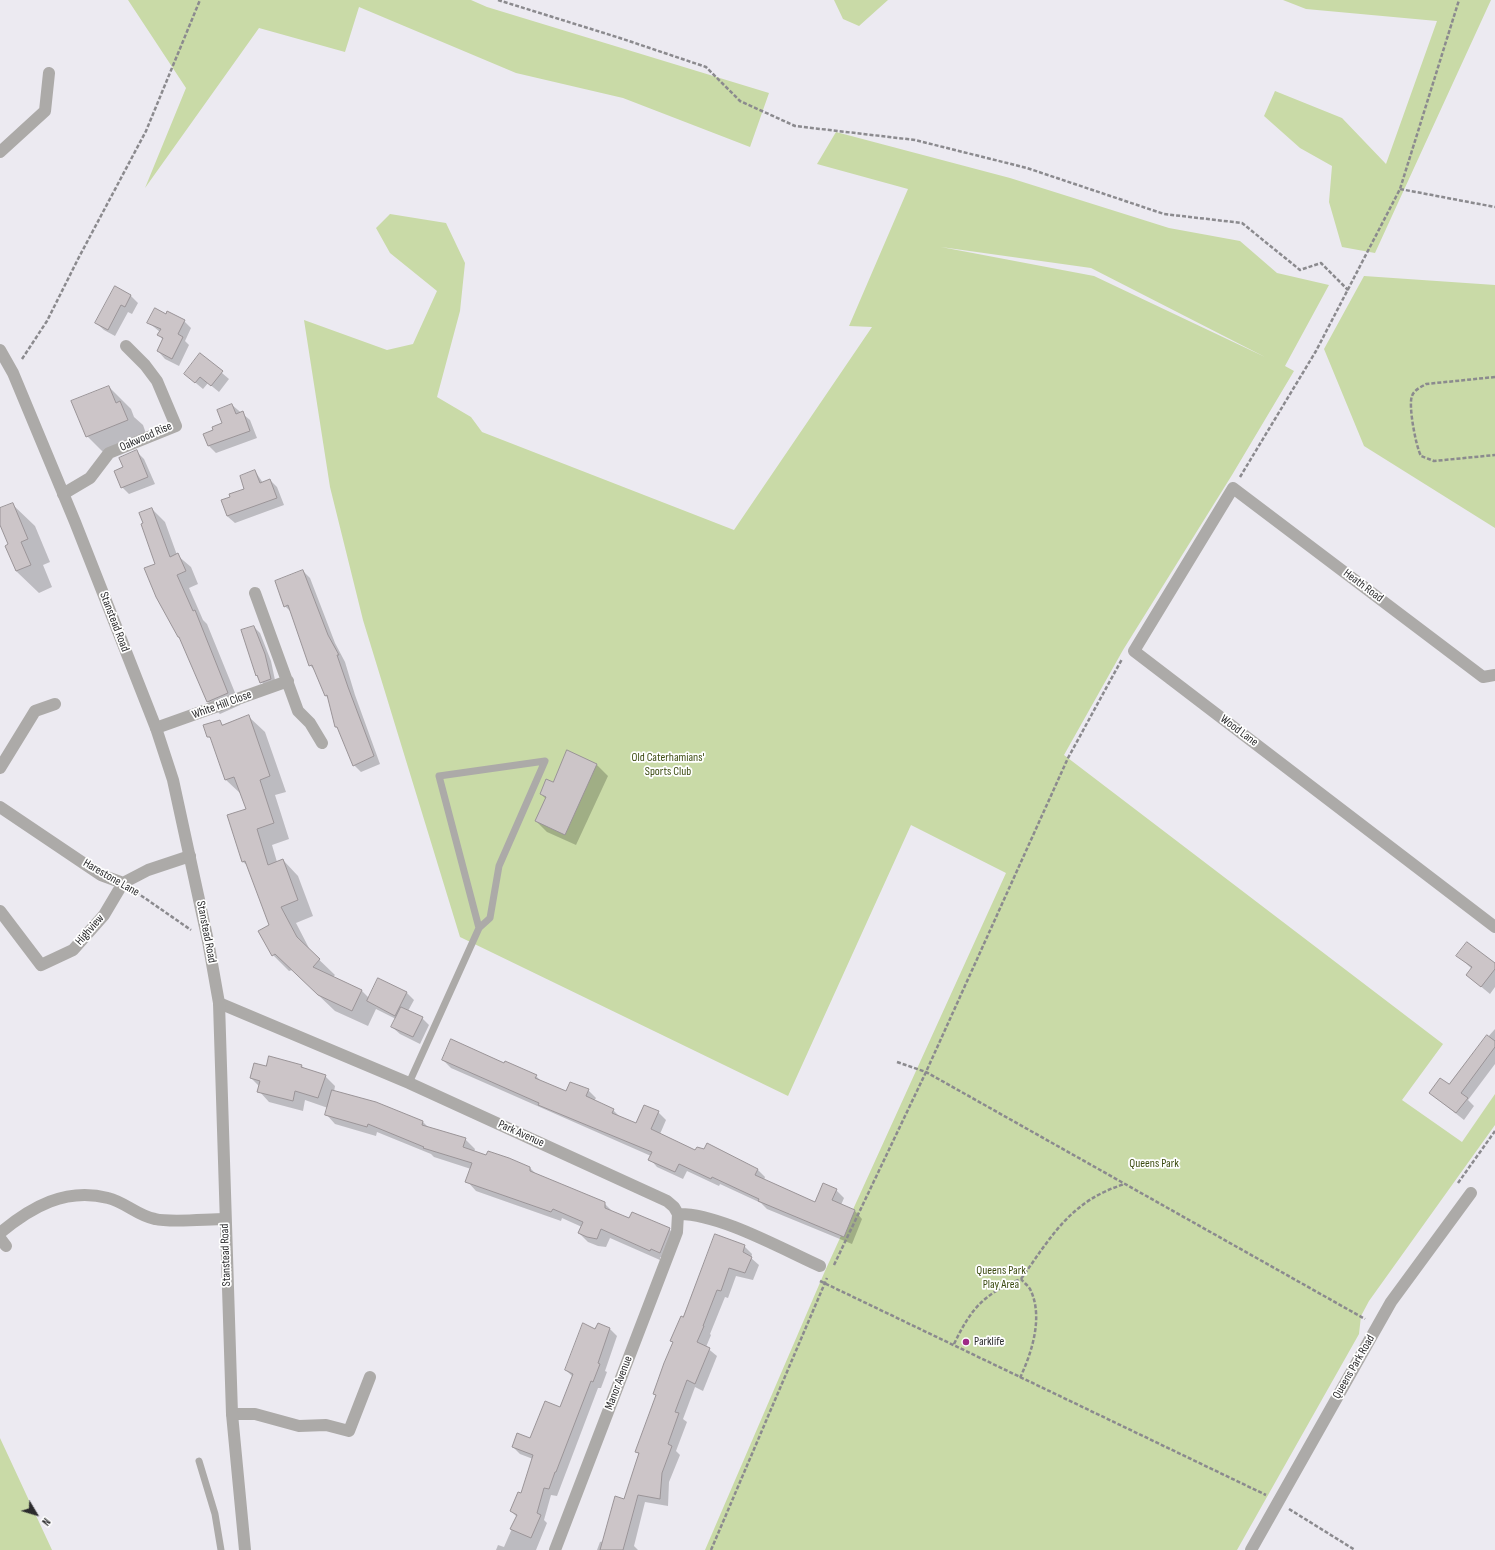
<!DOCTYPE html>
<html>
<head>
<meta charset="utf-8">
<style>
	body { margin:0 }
	#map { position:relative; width:1495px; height:1550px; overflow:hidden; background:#eceaf1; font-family:"Sofia Sans Condensed",sans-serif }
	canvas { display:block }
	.north { position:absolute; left:16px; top:1494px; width:40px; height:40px; -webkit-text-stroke:3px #fff; paint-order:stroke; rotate:128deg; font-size:11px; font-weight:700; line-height:16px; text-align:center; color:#2b2b2d }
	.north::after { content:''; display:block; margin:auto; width:14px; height:18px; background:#2b2b2d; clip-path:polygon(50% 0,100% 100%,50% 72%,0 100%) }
</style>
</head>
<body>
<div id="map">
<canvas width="1495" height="1550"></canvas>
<div class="north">N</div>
</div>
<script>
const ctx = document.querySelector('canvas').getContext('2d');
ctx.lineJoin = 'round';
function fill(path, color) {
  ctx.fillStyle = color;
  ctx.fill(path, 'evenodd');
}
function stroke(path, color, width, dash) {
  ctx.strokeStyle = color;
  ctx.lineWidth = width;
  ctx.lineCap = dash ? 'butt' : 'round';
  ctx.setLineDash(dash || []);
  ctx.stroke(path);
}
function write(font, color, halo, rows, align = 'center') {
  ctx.font = font + ' "Sofia Sans Condensed",sans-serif';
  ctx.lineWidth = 3.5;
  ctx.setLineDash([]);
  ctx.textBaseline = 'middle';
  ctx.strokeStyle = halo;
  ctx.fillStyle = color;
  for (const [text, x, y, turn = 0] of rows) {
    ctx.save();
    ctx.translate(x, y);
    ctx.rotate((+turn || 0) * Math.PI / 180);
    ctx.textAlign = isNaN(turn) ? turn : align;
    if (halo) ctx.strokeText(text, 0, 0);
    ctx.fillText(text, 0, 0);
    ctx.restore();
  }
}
const green = new Path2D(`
	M128,0H471L487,7L769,93L750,147L623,98L516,73L359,7L345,52L259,28L145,188L186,88Z
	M834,0H888L859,26L843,19Z
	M1283,0H1491L1375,253L1342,247L1329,202L1332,166L1300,148L1264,116L1275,91L1342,118L1386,164L1437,21L1306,9Z
	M836,132L1010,178L1169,228L1240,241L1277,273L1329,285L1285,366L1294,371L1232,475L1123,650L1064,755L1443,1044L1402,1100L1462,1142L1495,1094V1125L1369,1301L1361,1316L1359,1334L1237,1550H705L825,1271L1006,873L911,825L788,1096L460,937L363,620L330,487L304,320L387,350L413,344L437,291L390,253L376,228L390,214L446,223L465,263L460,311L437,397L471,417L482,432L734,530L872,327L849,326L908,189L817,164ZM941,247L1091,268L1265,357L1094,276Z
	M1364,276L1495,285V528L1364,446L1324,349Z
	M0,1438L52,1550H0Z`);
const shadow = new Path2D(`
	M115,288L131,296L138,303L132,314L128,312L115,336L104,330L96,323Z
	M166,315L184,321L191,328L185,341L189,345L179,366L165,359L158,351L163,340L159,335L160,332L148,322Z
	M201,355L229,379L219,392L208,383L203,389L185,374Z
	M109,387L131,409L134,417L143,425L149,442L109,458L87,436Z
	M232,405L250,420L257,438L216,453L209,446L204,434L215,431L223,424Z
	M137,452L144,459L155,484L129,494L122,487L124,467Z
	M255,471L263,483L270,480L277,487L284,505L235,523L227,516L231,498L245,489Z
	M12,504L35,526L50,562L43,565L52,587L39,593L16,571L6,546L10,545L0,522V509Z
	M152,509L165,522L177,555L191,567L198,584L189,588L203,620L207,624L240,705L220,714L207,701L182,640L178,637L156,564Z
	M303,571L310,578L335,643L345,662L355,695L380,764L361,772L354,765L339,729L336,727L329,699L326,696L315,671L310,665L292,613L285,606Z
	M254,627L260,633L271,661L276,685L267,689L257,675Z
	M249,717L265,732L286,792L275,795L289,839L272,845L277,862L283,860L298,876L313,916L296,923L311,952L335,975L333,977L362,991L369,998L407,993L414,1000L408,1011L422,1018L429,1025L420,1044L400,1034L392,1027L396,1019L376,1009L368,1026L335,1011L292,970L289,971L273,955L270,925L248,866L243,862L228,816L247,810L242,795L226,780L212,740L208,736L219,721L224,726Z
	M597,765L608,776L576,845L547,832L536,821L546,799L541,794L553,784Z
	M1458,956L1495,965V987L1490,994L1467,975L1472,969Z
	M1495,1029V1064L1468,1100L1474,1106L1464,1120L1430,1093L1449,1086L1472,1055Z
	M443,1060L505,1064L536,1076L543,1083L567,1092L588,1090L596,1098L594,1101L613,1110L621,1118L636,1124L658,1112L666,1120L660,1134L696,1152L757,1169L765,1177L764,1180L816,1203L836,1190L844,1198L841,1205L855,1211L862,1219L852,1244L767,1209L761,1203L720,1184L719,1186L687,1171L683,1179L657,1167L650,1159L651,1156L451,1068Z
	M302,1066L305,1070L325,1076L335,1086L334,1092L376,1103L423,1122L429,1128L465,1139L475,1149L474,1152L529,1167L537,1175L604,1203L614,1213L630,1219L669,1229L679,1239L670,1261L660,1257V1260L610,1238L606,1247L598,1246L588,1242L579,1233L582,1227L562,1218L561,1221L476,1191L467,1181L471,1169L434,1157L431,1154L377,1132L376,1136L335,1124L326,1114L328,1108L305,1100L303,1111L269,1102L259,1091L260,1087L251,1078L267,1067Z
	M744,1246L752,1254L751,1258L759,1265L753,1280L736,1276L728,1298L725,1297L710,1334L711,1335L706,1347L717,1356L703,1391L695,1387L683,1419L687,1422L676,1451L680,1455L669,1482L668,1506L645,1502L634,1546L638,1550H597L600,1542L604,1541L624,1500L639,1454L636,1451L657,1396L655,1394L674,1343L672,1341L684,1319Z
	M598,1324L610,1329L617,1336L605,1371L607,1372L601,1388H598L557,1496L551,1495L544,1520L547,1523L536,1550H496L498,1545L504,1547L517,1517L511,1511L522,1495L533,1459L520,1454L513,1447L531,1439L561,1409L573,1377L566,1370Z`);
const building = new Path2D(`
	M115,286L131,295L125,307L121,305L108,330L95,323Z
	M155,308L166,314L167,311L185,320L178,334L183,337L172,359L157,351L163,338L157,335L161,329L147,323Z
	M200,353L223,371L211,386L200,377L195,383L184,374Z
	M109,386L116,403L120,401L128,420L86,437L71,401Z
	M232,404L236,414L243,411L250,431L208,446L203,434L213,430L212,427L222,423L217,410Z
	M137,450L148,477L121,488L114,471L123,467L119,458Z
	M255,470L260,483L270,479L277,498L227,516L221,500L230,497L229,494L244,489L240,476Z
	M13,503L28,539L21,542L31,565L16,571L5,546L8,544L0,525V508Z
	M152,508L170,557L178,553L186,571L177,575L193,611L195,610L228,693L207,702L179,637H178L156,597L144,568L155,564L141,524L143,523L139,513Z
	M303,570L328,635L339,655H337L348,687L374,756L353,766L337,727H335L327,695L325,696L312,665L309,666L288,605L284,607L275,581Z
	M254,626L265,654L271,679L260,683L257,675L256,676L241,630Z
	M249,715L270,776L260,780L274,823L257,829L268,865L283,859L298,900L281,907L297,937L320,959L313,967L362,990L352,1011L318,995L275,954L272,956L258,931L269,925L245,861L242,862L227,815L246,809L234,777L225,780L210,737H207L203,725L220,720L222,725Z
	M567,750L597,764L565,835L535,821L546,797L540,794L546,779L553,782Z
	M1467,942L1495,963V969L1481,987L1466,975L1472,967L1456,956Z
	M378,978L407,992L395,1016L367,1001Z
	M401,1007L423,1017L413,1037L391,1027Z
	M1487,1035L1495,1041V1047L1461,1093L1468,1098L1456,1113L1429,1093L1440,1078L1449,1084Z
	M451,1039L504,1063L505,1061L537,1075L535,1078L566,1091L570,1082L589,1089L586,1096L614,1109L612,1113L636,1123L644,1105L659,1111L651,1129L695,1150L697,1147L704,1149L707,1143L758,1169L755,1175L815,1202L823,1183L837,1189L832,1200L855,1210L844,1237L758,1201L759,1199L712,1177L711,1179L679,1164L675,1172L648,1160L652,1152L538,1105L539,1103L442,1060Z
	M269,1056L302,1065L301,1067L326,1075L318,1098L295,1091L293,1101L257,1092L260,1081L250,1078L254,1063L266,1066Z
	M332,1090L376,1102L423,1121L422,1125L466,1138L463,1147L486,1155L488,1151L509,1158L530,1167V1171L605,1202V1208L629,1218L632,1212L670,1228L660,1253L651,1249L650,1251L601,1229L597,1239L587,1237L578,1233L583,1222L553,1209L551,1212L465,1182L472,1163L423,1148L424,1147L368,1124L367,1127L325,1115Z
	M715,1234L745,1245L743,1252L752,1257L745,1273L729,1268L721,1291L717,1290L703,1326H704L697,1342L710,1348L695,1384L687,1380L675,1412L679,1413L668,1444L672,1446L662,1473L660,1499L638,1495L623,1550H600L615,1496L624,1499L636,1462L639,1453L635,1452L656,1395L653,1394L664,1363L673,1342L670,1341L681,1316L683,1317Z
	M583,1323L595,1329L598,1323L610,1328L598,1363L600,1364L593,1382L591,1381L556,1472H555L549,1489L544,1488L537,1513L541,1515L531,1538L510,1529L517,1515L510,1511L518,1492L521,1493L533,1455L512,1447L517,1433L530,1438L545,1401L560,1407L573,1374L565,1370Z`);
const path = new Path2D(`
	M498,0L620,38L706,67L740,101L795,126L915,140L1027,168L1164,214L1242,223L1300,270L1321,263L1348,290
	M1400,189L1495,207
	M22,359L47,321L78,259L146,131L200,0
	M1495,377L1426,384C1421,387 1414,390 1412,396C1408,405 1416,447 1421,456L1434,461L1495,455
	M1240,477L1316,351L1400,189L1459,0
	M136,892L191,930
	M897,1062L926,1072L1365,1319
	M1458,1183L1495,1131
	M834,1265L926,1072L1068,758L1122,659
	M1021,1279C1051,1237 1071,1200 1125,1184
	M820,1281L1266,1495
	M954,1344C971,1309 983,1294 1021,1279C1024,1283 1029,1286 1031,1291C1043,1318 1032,1352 1020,1378
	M1289,1509L1355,1550
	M711,1550L827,1278`);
const service = new Path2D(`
	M409,1083L479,928L490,918L499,866L545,761L439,776L479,928
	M199,1461L215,1514L221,1550`);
const minor = new Path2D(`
	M0,152L45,111L49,73
	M63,494L90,478L109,453L176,426L157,381L145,365L126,346
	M255,593L298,711L310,723L322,743
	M1495,675L1483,677L1233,488L1134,651L1495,927
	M156,728L288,681
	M0,768L35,711L55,704
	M0,807L101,875L123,883
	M123,883L148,870L190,856
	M0,911L41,965L73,950L104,915L123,883
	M219,1003L409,1083L667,1201L674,1207L678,1214C718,1213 782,1249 820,1266
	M0,1233C31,1207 66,1187 108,1198C125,1202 138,1216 155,1219C171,1223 207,1219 225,1219
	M0,1238L6,1246
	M232,1414H255L299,1426L326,1425L349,1431L370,1377
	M555,1550L677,1232L678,1214
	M1251,1550L1391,1302L1471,1193`);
const tertiary = new Path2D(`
	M0,350L13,373L75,522L156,728L173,780L208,941L219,1003L232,1414L245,1550`);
const markers = [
	[966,1342,4,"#9e2a86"]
];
const streetNames = [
	["Oakwood Rise",146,437,-24],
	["Heath Road",1363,586,37],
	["Stanstead Road",114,622,69],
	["White Hill Close",222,705,-20],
	["Wood Lane",1239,731,37],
	["Harestone Lane",111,878,30],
	["Highview",90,930,-49],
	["Stanstead Road",206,932,79],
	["Park Avenue",521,1134,24],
	["Stanstead Road",226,1255,-92],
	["Queens Park Road",1354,1367,-60],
	["Manor Avenue",619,1383,-69]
];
const parkNames = [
	["Old Caterhamians'",668,758],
	["Sports Club",668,772],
	["Queens Park",1154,1164],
	["Queens Park",1001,1271],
	["Play Area",1001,1285]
];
const poiNames = [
	["Parklife",974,1342]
];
fill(green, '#c9daa7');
fill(shadow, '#0003');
fill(building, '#ccc5c8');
stroke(building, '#9a9497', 1);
stroke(path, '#8b8a8e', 2.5, [4, 2]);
stroke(service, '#acaaa8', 7);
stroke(minor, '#acaaa8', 12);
stroke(tertiary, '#acaaa8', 12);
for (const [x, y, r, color] of markers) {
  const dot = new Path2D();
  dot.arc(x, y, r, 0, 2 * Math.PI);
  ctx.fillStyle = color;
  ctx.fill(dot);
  stroke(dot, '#fff', 1.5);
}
write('12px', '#2b2b2d', '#fff', streetNames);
write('12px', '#3c4b11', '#fff', parkNames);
write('12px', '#2b2b2d', '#fff', poiNames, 'left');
</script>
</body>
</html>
